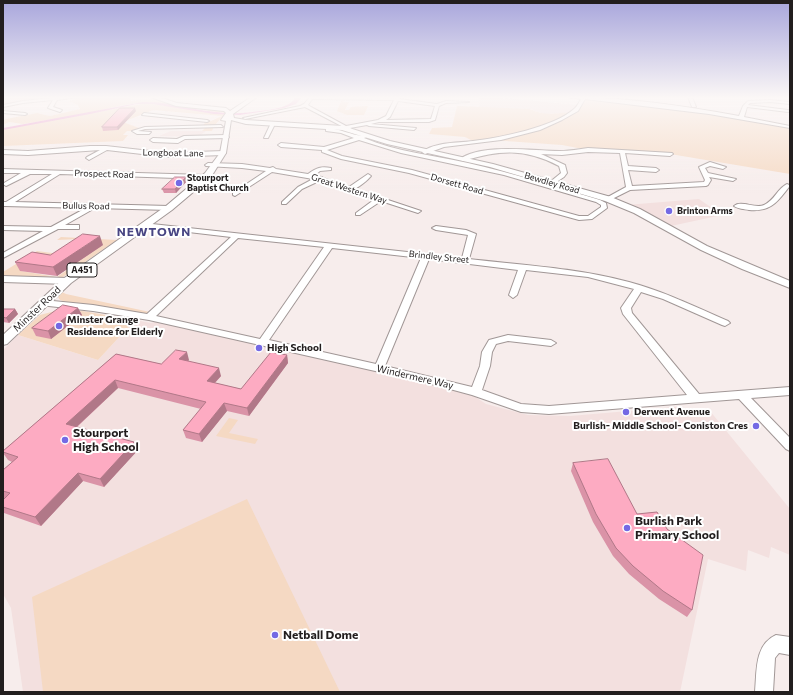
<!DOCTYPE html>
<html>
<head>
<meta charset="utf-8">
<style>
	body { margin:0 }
	#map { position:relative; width:793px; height:695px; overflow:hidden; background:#f7edec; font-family:Commissioner,sans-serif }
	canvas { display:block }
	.frame { position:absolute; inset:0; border:4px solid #221e1e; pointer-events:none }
</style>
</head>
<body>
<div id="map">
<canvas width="793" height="695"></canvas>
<div class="frame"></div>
</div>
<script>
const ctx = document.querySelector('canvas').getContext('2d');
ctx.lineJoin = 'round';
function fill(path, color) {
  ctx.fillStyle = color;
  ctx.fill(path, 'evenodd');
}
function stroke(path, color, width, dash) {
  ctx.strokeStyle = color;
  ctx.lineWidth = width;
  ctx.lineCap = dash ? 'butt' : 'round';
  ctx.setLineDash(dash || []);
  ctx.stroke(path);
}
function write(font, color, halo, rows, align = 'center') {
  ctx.font = font + ' Commissioner,sans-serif';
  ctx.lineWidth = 4;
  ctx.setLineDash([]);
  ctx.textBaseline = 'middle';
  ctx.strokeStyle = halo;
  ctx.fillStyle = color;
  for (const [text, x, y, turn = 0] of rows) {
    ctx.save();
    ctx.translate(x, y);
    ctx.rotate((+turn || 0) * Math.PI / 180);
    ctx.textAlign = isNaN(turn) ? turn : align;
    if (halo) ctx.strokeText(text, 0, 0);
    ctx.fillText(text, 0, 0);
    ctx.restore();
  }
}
const built = new Path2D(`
	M3,97H77L33,101L34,99H28L5,105H3Z
	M480,97H490L580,105L571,113L544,114L530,109L479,108Z
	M171,131H206L198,137L159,136Z
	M699,199L722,215L671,226L626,205Z
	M135,320L151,323L160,320L476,392L474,396L486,404L528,415L570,416L675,407L710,411L790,509V555L771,547L769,558L748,550L746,571L708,559L680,692H23L11,608L3,594V350L18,335L98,360Z`);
const green = new Path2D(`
	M82,97H130L131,101L154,99L227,112L226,113L216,112L149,102L123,105L86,114L23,124L9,122L3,125V120L6,119L37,113L50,116L80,109L78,105L69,101Z
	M584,98C653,105 722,114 790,127V174L670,154L588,150L562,145L491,140L475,142L465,137L429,134L432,128L452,127L457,106L530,109C547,117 555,112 572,113Z
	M342,99L391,100H395L393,103H378H393V101L345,100L343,102H349L345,110H349L351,107L368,106L364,115H347L337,111Z
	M147,103L225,114L214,126L212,131H202L205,128L203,125L206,122L211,121L222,116L153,110L123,122L139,128L134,131H127L123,135H128L123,141L3,146V129Z
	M61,237L117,240L63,277L56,278L3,277V272L37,251L67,255L21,271L57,277L102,245L79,239L57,240Z
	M62,292L66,294L150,312L147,314L66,302L60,300L58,297Z
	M59,310L83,311L135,320L98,360L18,335L40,315Z
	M229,418L238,420L229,433L258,439L255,444L216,436Z
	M247,499L340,692H43L32,597Z`);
const water = new Path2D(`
	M296,97H301V99L296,104L284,108L240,115L214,114L153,104H137L90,114L3,130V128L14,126L143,102C168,101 192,110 217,112C234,115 252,112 269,110C279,108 291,106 296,97Z`);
const minor = new Path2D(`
	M60,97H79L57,100L53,107L62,110L60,112L48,108L53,100L23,103L3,107V105L23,101Z
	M310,97H400L399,99L437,104L446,101L469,102L446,103L439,106L435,120L429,122H379L371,124L416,128L414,130L369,126L367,125L350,128L353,130L351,131L305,107L245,119L243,118L300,106L304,104ZM312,99L394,100L386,116L378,120L346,126L311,107L308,105ZM398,101L435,106L431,119L386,120L390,117Z
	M569,97C626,97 684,106 739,116L743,106L748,101L770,100L790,102V104L770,102L750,103L748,105L788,110L790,111L788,112L747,107L744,117L790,126V128L709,114L585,99L578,111L562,120L540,130L501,140L444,147L425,154L422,152C435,142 457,143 473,141C499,138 554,127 574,109C577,107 579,102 581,99Z
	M688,97H692L696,107H692Z
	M3,111L25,113L27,114L25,115L3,113Z
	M144,113L207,120L209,121L207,122L142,115Z
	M271,123L275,124L268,138H264Z
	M221,125L223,127L145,129L138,131L151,132L149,134H137L132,131L145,127Z
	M326,129C341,127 353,138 367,135L369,136L364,138C397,152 433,155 468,163C513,173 556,187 600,200L606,203L607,208L592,219L579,220L409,173L341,159L322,152V150L281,147L278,145L281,143L324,147L354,138L341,133L326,131ZM359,140L401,153L504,175L596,202L601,205V207L588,216H579L412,170L342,156L327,150Z
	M226,135L229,137L228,138L185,139L178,143L153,142L150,140L153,138L177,139L184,136Z
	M90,146H106L168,153L223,151L226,153L223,155L168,157L107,150L89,160L86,158L87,157L100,150L28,155L3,154V150L28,151Z
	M588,148L672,153L673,154L670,156L625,153L628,166L656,168L659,170L656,172L628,170L632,186L704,182L705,180L699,167L710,162L726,167L723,169L710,166L705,168L708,173L736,179L733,181L709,177L711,180L708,185L706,186L630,190L608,201L605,199L606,198L626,187L620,153L588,152L562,155L541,154L565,165L567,173L564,177L552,185L549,183L550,182L561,173L559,166C524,148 500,150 463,161L460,159C483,143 533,151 560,151C570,151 579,149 588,148Z
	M208,163L242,164L270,168L273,167L276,169L308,174C316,168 321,166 331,168V170L320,171L314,176L322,177L323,178L349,187L368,174L371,176C366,182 361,185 355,189L421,211L418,213L381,201L360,215H356V213L375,199L319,181L302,189L286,204H282V202L298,187L313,179L272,172L235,196L233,195V193L266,171L242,168L206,166L205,165Z
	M3,169L205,175L208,177L205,179L60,174L15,202L169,206L172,208L169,210L95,208L65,225H79V229H58L3,258V253L43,231L3,230V226L51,227L86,208L4,206L3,202H6L52,174H30L6,186L3,184L4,183L21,173H3Z
	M787,184L789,185V187C777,202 771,212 749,210C744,209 738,209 734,206C741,200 755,209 764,205C774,201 778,188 787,184Z
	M143,223L462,258L468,235L436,230L432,228L436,226L466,230L476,234L469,259C522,265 577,268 629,282C663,291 696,307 728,321L730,323L725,326L722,325L663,299L641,292L631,308L632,313L699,394L790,387V395L751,398L790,438V451L786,449L739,399L549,414L521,412L472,395L424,382L149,320L93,311L40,305L39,303L43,300L93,305L147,314L231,237L146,227H143ZM238,238L324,247L260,339L156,316ZM332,248L421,258L376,364L269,340ZM429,259L518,270L509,295L513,298L517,295L526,270L588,277L634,289L621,308L623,314L687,395L549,406L521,404L482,390L490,366L492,352L496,344L508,341L551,346L556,343L551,340L508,335L489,340L482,352L480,366L472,387L385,366Z
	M3,276L67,278L71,281L67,284L3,282Z
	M776,635L790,637V655L779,653L775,658L773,692H755C757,672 754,645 776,635Z`);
const major = new Path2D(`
	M151,97H159L177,103L226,108L230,111L251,97H257L233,114L234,118L246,120L343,126L390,141L493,164L611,197L640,209L707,246L790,281V288L742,269L701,250L634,213L605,201L490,167L387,144L342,130L246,124L231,120L226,153L211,177L172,210L71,283L7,344L3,345V335L63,279L166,206L205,173L220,153L226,121L221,120L226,113L224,111L176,106Z`);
const wall = new Path2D(`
	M136,111L118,130L103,131L102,127Z
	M187,181L176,193H164L162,189Z
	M103,245L57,276L20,271L15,262L50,255Z
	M78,308L82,315L51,339L36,336L32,328Z
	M3,309H15L18,314L9,323L3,322Z
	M116,354L161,364L189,360L188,361L221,376L215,383L241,389L287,355L288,363L249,416L227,411L202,442L186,438L183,430L201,409L118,388L77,427L134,442L138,450L104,487L83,481L41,526L4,513H3V500L5,498H3V470L12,462L8,460L3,453V451Z
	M573,463L637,514L692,610L687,617L659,599L629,574L613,556L593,522L571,471Z`);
const shadedWall = new Path2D(`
	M135,108L136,111L118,130L117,127Z
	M186,177L187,181L176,193L175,189Z
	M100,236L103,245L57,276L53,267Z
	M78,308L82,315L51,339L48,331Z
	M15,309L18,314L9,323L6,318Z
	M187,352L189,360L182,367L179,359Z
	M287,355L288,363L249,416L247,408Z
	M219,368L221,376L209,389L207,381Z
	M115,380L118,388L71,432L66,424Z
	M224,403L227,411L202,442L199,434Z
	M134,442L138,450L104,487L100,479Z
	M78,473L83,481L41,526L35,517Z`);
const building = new Path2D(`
	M120,108H135L117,127H102Z
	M175,177H186L175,189H162Z
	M83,234L100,236L53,267L15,262L32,252L50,255Z
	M63,305L78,308L48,331L32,328Z
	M3,309H15L6,318L3,317Z
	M176,350L187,352L179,359L219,368L207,381L241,389L271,352L287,355L247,408L224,403L199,434L183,430L206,402L115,380L66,424L134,442L100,479L78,473L35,517L3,507V500L10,493L3,491V470L18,457L3,452V451L116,354L161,364Z
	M608,459L637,514L657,512L667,529L703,555L692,610L663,591L633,566L616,548L596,514L573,463Z`);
const markers = [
	[179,183,4,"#7469e4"],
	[669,211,4,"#7469e4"],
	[59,326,4,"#7469e4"],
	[259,348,4,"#7469e4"],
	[626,412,4,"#7469e4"],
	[756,426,4,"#7469e4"],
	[65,440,4,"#7469e4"],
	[627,528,4,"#7469e4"],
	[275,635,4,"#7469e4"]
];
const farStreetnames = [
	["Longboat Lane",173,153,1],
	["Prospect Road",104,174,2],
	["Bewdley Road",552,183,16],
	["Dorsett Road",457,184,16],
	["Great Western Way",349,189,18],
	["Bullus Road",86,206,1],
	["Brindley Street",439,257,6]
];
const farPoinames = [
	["Stourport",187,178],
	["Baptist Church",187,188],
	["Brinton Arms",677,211]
];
const shields = [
	[82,270,30]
];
const shieldNames = [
	["A451",82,270]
];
const streetNames = [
	["Minster Road",37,309,-43],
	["Windermere Way",415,377,13]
];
const poiNames = [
	["Minster Grange",67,320],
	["Residence for Elderly",67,332],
	["High School",267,348],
	["Derwent Avenue",634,412],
	["Burlish- Middle School- Coniston Cres",748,426,"right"]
];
const farDistrictnames = [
	["NEWTOWN",154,232]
];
const nearPoinames = [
	["Stourport",73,433],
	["High School",73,447],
	["Burlish Park",635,521],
	["Primary School",635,535],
	["Netball Dome",283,635]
];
fill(built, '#f3e0df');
fill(green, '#f5d9c3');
fill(water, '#e992c9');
stroke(minor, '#a19796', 2);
stroke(major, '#a19796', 2);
fill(minor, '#fff');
fill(major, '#fff');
fill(wall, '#da93a7');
fill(shadedWall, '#b17888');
fill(building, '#fdabc2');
stroke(building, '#b17888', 1);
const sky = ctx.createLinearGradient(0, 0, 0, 195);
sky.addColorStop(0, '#a8a6dc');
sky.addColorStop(0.5, '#fbf7f6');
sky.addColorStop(1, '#fbf7f600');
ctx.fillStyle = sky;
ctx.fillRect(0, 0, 793, 195);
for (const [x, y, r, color] of markers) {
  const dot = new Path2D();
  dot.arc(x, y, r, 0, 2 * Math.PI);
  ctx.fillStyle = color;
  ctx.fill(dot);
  stroke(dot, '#fff', 1.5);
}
write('9px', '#221e1e', '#fff', farStreetnames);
write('bold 9px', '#221e1e', '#fff', farPoinames, 'left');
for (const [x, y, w] of shields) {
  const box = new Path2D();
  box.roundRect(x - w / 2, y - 7, w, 14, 3);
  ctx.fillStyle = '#fff';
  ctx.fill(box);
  stroke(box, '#221e1e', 1);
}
write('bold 9px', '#221e1e', null, shieldNames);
write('10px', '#221e1e', '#fff', streetNames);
write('bold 10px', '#221e1e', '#fff', poiNames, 'left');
ctx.letterSpacing = '1px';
write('bold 12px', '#484583', '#fff', farDistrictnames);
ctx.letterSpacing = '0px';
write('bold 12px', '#221e1e', '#fff', nearPoinames, 'left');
</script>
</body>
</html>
